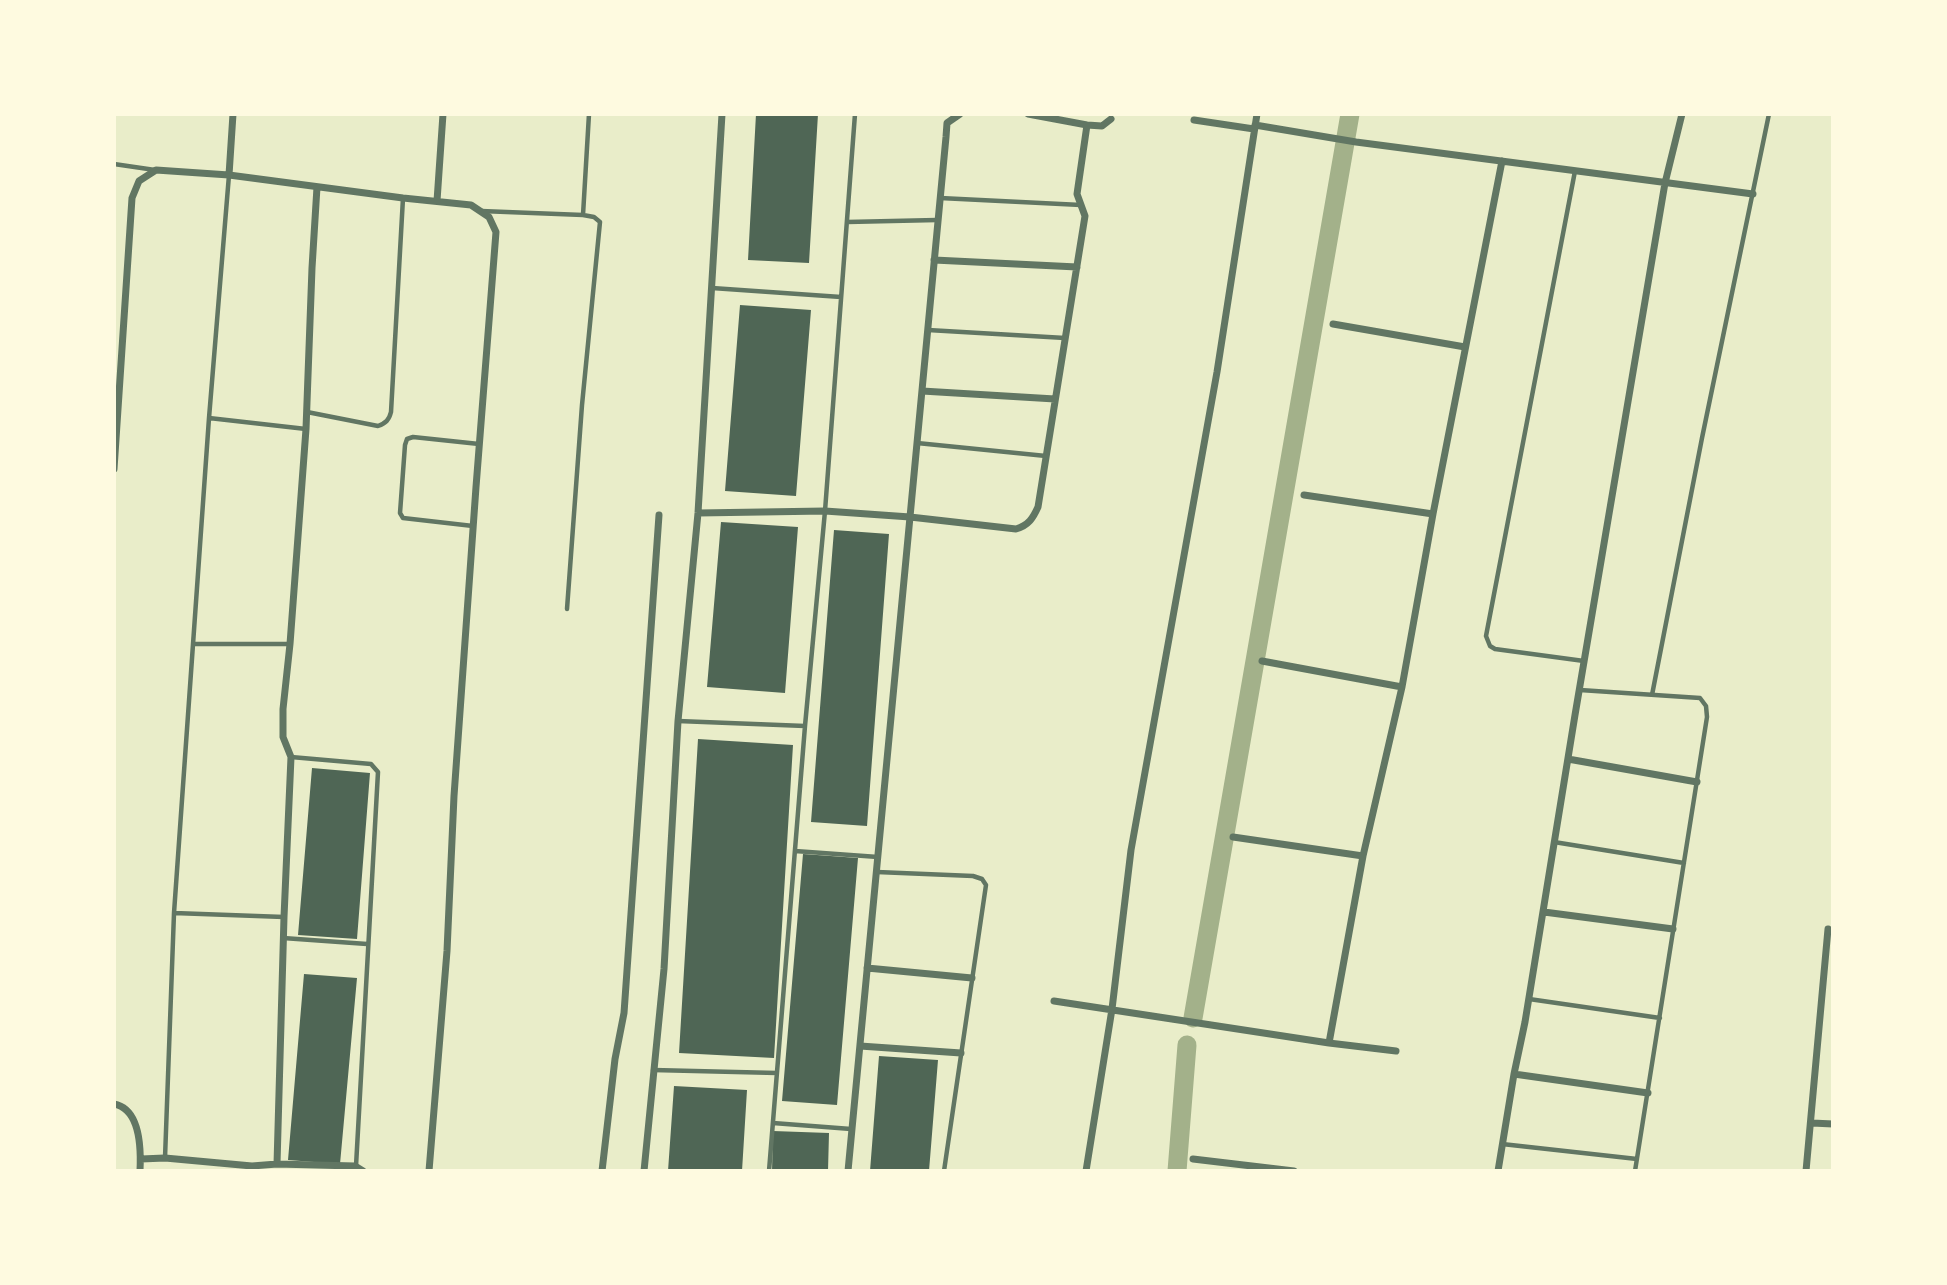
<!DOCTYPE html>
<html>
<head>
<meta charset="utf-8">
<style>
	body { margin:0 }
	#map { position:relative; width:1947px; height:1285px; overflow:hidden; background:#e9edc9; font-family:"Sofia Sans Condensed",sans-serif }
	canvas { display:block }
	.frame { position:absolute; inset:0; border:116px solid #fefae0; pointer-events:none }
</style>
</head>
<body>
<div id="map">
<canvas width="1947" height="1285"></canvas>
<div class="frame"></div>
</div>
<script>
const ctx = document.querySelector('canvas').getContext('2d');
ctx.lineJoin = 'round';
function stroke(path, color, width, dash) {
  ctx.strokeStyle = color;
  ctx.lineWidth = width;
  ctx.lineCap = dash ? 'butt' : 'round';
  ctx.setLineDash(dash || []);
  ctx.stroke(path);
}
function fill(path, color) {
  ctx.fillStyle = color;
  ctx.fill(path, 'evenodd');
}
const canal = new Path2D(`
	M1193,1018L1350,114
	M1177,1171L1187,1045`);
const building = new Path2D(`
	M756,114H818L809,263L748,260Z
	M740,305L811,310L796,496L725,491Z
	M721,522L798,527L785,693L707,687Z
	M834,530L889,534L867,826L811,822Z
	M698,739L793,745L774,1058L679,1053Z
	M312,768L370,773L357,939L298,935Z
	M803,854L858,858L837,1105L782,1101Z
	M304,974L357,978L340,1164L288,1160Z
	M879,1056L938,1060L929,1171H870Z
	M674,1086L747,1090L742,1171H668Z
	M773,1131L829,1133L828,1171H772Z`);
const service = new Path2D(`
	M114,164L155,170
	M1575,171L1486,636L1490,646L1495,649L1584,661
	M940,198L1081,205
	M481,211L583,215L594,217L600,222L582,405L567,609
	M583,215L589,114
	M847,222L937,220
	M712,288L841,297
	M928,330L1065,338
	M307,412L378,426C386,423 389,420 391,412L403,198
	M209,418L306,429
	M917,443L1046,456
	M473,526L403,518L400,513L405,445L407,439L413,437L479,444
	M194,644H290
	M1580,690L1700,698L1706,706L1707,717L1635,1171
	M1652,695L1702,438L1769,114
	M678,721L805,726
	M291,757L371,764L378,772L356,1166
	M1554,842L1684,863
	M795,851L878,857
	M877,872L973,876L982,879L986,885L944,1171
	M174,913L284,917
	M283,938L367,944
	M1529,999L1660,1018
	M653,1070L777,1073
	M773,1123L851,1129
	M1502,1144L1637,1159
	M165,1158L174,913L209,418L229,175
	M769,1171L805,726L825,511L855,114`);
const minor = new Path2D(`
	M1028,114L1087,125L1102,126L1111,119
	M1194,120L1254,129
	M1255,125L1356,142L1753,194
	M229,175L233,114
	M437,201L443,114
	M934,260L1077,267
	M1333,324L1465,347
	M922,391L1055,399
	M114,469L132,198L139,181L156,170L229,175L403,198L471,205L489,217L496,232L476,487L454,796L447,951L429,1171
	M1304,495L1433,514
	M698,513L825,511L910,517L1016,529C1029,525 1033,518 1038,507L1085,216L1077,194L1087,125
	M1262,661L1402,687
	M1568,759L1697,782
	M1233,837L1363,856
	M1544,912L1673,929
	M867,968L972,978
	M1054,1001L1329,1043L1396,1051
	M1329,1043L1363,856L1402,687L1433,514L1502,161
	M860,1046L961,1053
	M1514,1074L1648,1093
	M114,1104C141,1109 141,1150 140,1171
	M1812,1123L1833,1124
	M141,1159L165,1158L252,1166L277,1164L355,1166L363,1171
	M1193,1159L1294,1171
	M277,1164L284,917L291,757L283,737V709L290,644L306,429L312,268L317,187
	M602,1171L615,1059L624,1013L659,515
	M644,1171L664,969L678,721L698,513L722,114
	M848,1171L946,137L947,123L960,114
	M1086,1171L1112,1009L1131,850L1217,372L1257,114
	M1498,1171L1514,1074L1525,1022L1575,715L1665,183L1682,114
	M1806,1171L1828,929`);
stroke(canal, '#a3b18a', 19);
fill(building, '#4f6655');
stroke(service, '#617663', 4.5);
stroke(minor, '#617663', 7);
</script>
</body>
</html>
